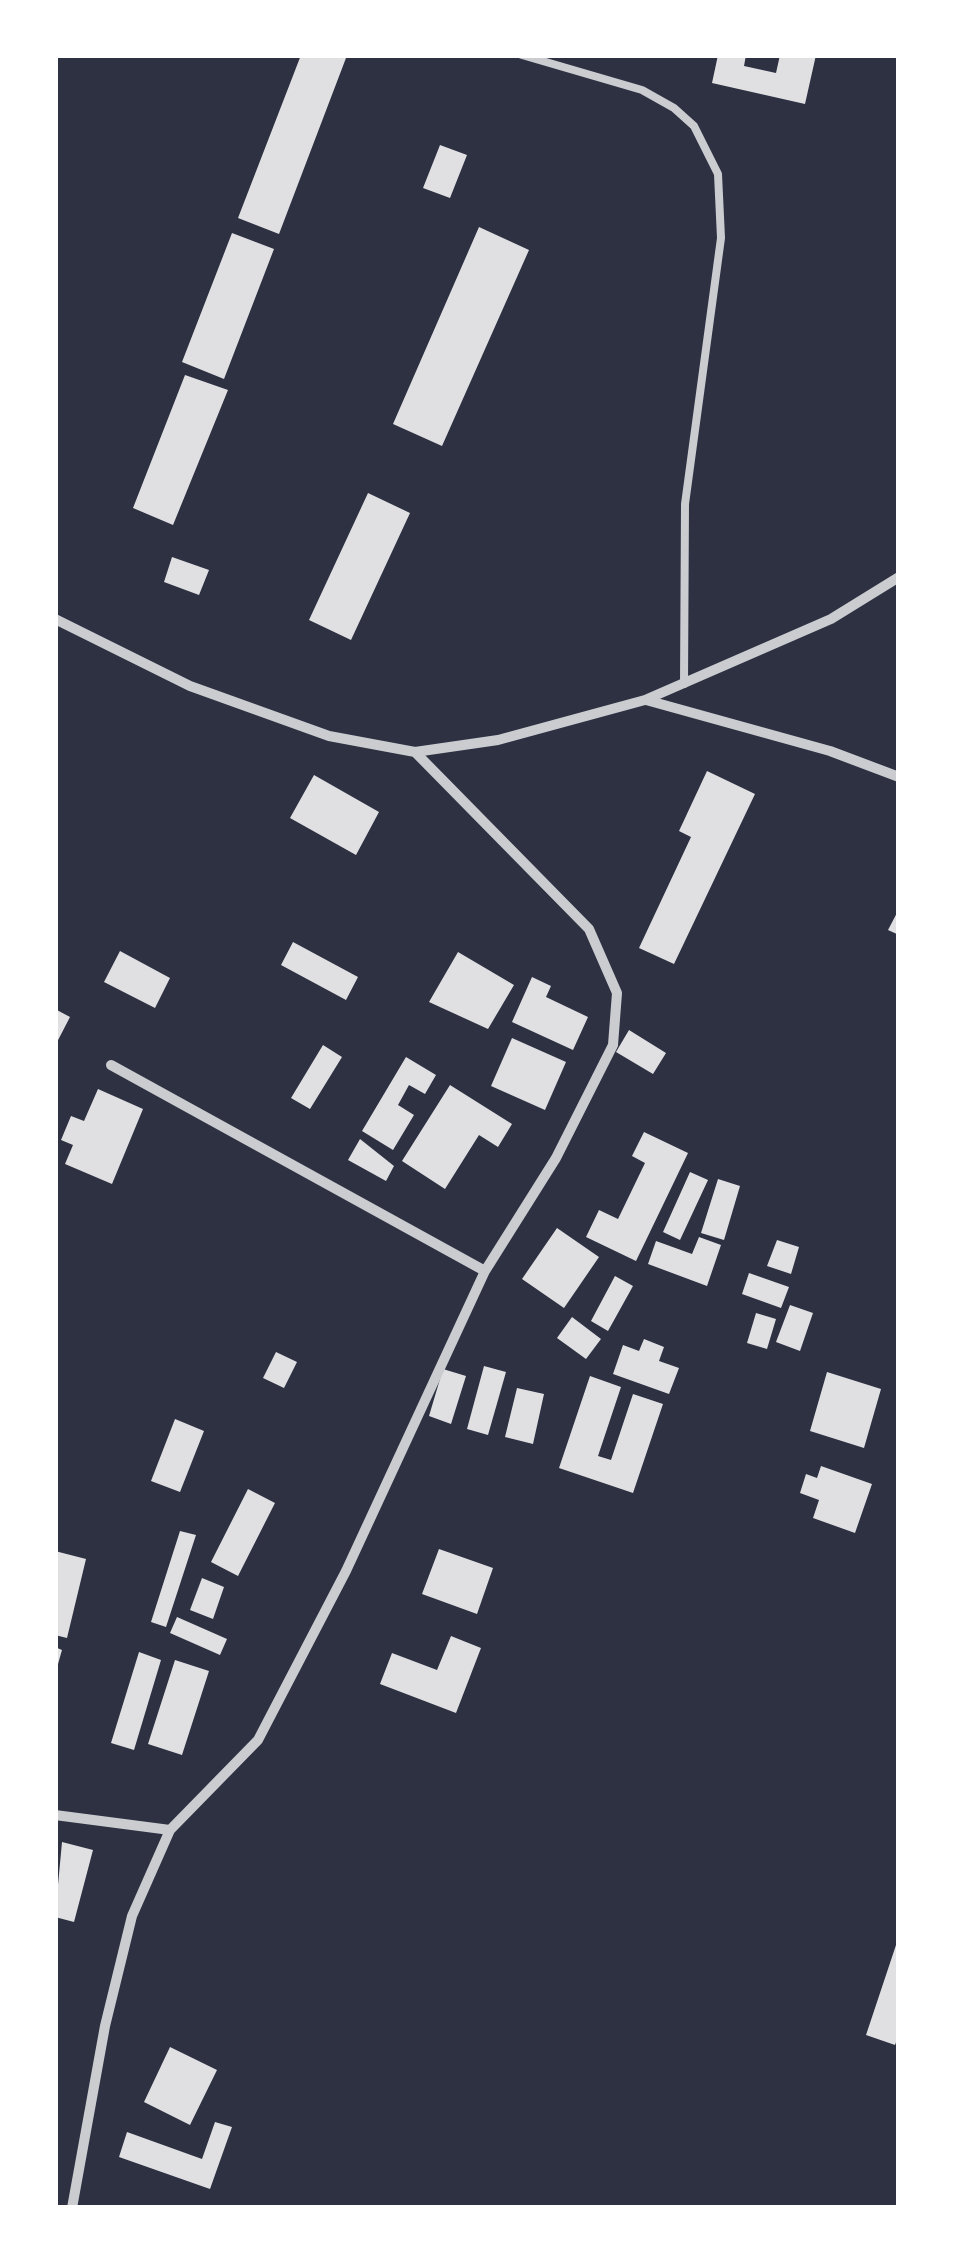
<!DOCTYPE html>
<html>
<head>
<meta charset="utf-8">
<style>
	body { margin:0 }
	#map { position:relative; width:954px; height:2263px; overflow:hidden; background:#2d3142; font-family:"IBM Plex Sans",sans-serif }
	canvas { display:block }
	.frame { position:absolute; inset:0; border:58px solid #fff; pointer-events:none }
</style>
</head>
<body>
<div id="map">
<canvas width="954" height="2263"></canvas>
<div class="frame"></div>
</div>
<script>
const ctx = document.querySelector('canvas').getContext('2d');
ctx.lineJoin = 'round';
function fill(path, color) {
  ctx.fillStyle = color;
  ctx.fill(path, 'evenodd');
}
function stroke(path, color, width, dash) {
  ctx.strokeStyle = color;
  ctx.lineWidth = width;
  ctx.lineCap = dash ? 'butt' : 'round';
  ctx.setLineDash(dash || []);
  ctx.stroke(path);
}
const building = new Path2D(`
	M301,55L346,58L279,234L238,218Z
	M718,55H746L744,66L776,73L780,55H816L805,104L712,83Z
	M440,145L467,155L450,198L423,188Z
	M479,227L529,250L442,446L393,424Z
	M232,233L274,249L224,379L182,362Z
	M185,375L228,390L173,525L133,508Z
	M368,493L410,513L351,640L309,620Z
	M172,557L209,570L199,595L164,582Z
	M707,771L755,794L674,964L639,948L691,837L679,831Z
	M314,775L379,812L356,855L290,818Z
	M899,909V935L888,930Z
	M293,942L358,977L346,1000L281,965Z
	M120,951L170,978L155,1008L104,982Z
	M458,952L514,985L488,1029L429,1002Z
	M532,977L551,986L546,997L588,1017L573,1050L512,1022Z
	M55,1009L70,1017L55,1046Z
	M629,1030L666,1053L653,1074L616,1052Z
	M512,1038L566,1062L545,1110L491,1086Z
	M323,1045L342,1057L310,1109L291,1098Z
	M406,1057L436,1075L425,1094L409,1085L398,1105L414,1115L393,1150L362,1131Z
	M450,1085L512,1124L498,1147L479,1135L445,1189L402,1161Z
	M98,1089L143,1109L112,1184L65,1164L73,1145L61,1140L71,1116L84,1121Z
	M644,1132L688,1153L636,1261L586,1237L599,1210L618,1219L645,1163L632,1156Z
	M360,1139L394,1166L386,1181L348,1160Z
	M690,1172L708,1180L680,1240L663,1232Z
	M718,1179L740,1186L724,1240L701,1233Z
	M557,1228L599,1257L564,1308L522,1279Z
	M699,1237L721,1245L707,1286L648,1264L656,1241L692,1254Z
	M777,1240L799,1247L791,1274L767,1266Z
	M749,1273L789,1287L781,1308L742,1294Z
	M615,1276L633,1286L608,1331L591,1321Z
	M790,1305L813,1313L800,1351L776,1342Z
	M756,1313L776,1319L767,1349L747,1343Z
	M572,1317L601,1339L586,1359L557,1338Z
	M644,1339L664,1347L659,1361L679,1368L669,1394L613,1374L623,1345L639,1351Z
	M276,1352L297,1362L284,1388L263,1378Z
	M484,1366L506,1372L488,1435L467,1429Z
	M443,1369L466,1376L451,1424L429,1416Z
	M827,1372L881,1389L864,1448L810,1431Z
	M590,1376L621,1387L598,1456L611,1460L633,1394L663,1404L633,1493L559,1468Z
	M517,1388L544,1394L533,1444L505,1437Z
	M175,1419L204,1431L180,1492L151,1481Z
	M821,1466L872,1484L855,1533L813,1518L819,1500L800,1493L806,1474L817,1478Z
	M248,1489L275,1503L238,1576L211,1562Z
	M180,1531L196,1535L166,1627L151,1622Z
	M439,1549L493,1568L477,1614L422,1594Z
	M55,1551L86,1559L67,1638L55,1635Z
	M202,1578L224,1587L213,1619L190,1610Z
	M177,1617L227,1639L220,1655L170,1633Z
	M451,1636L481,1648L456,1713L380,1684L392,1653L437,1670Z
	M55,1647L62,1650L56,1671H55Z
	M139,1652L161,1660L134,1750L111,1743Z
	M175,1660L209,1671L182,1755L148,1744Z
	M62,1842L93,1850L74,1922L55,1917Z
	M899,1936V2034L895,2045L866,2035Z
	M170,2047L217,2070L190,2125L144,2102Z
	M215,2122L232,2127L210,2189L119,2157L127,2132L202,2159Z`);
const service = new Path2D(`
	M522,55L642,90L674,108L694,126L718,174L721,238L685,504L684,684`);
const minor = new Path2D(`
	M55,619L190,686L329,736L415,752L498,740L645,700L831,619L899,577
	M646,700L830,751L899,777
	M111,1065L485,1271
	M55,1815L170,1830
	M72,2208L105,2026L132,1916L170,1830L258,1740L346,1571L485,1271L556,1158L613,1045L617,993L589,929L415,752`);
fill(building, '#e0e0e3');
stroke(service, '#caccd0', 8);
stroke(minor, '#caccd0', 10);
</script>
</body>
</html>
